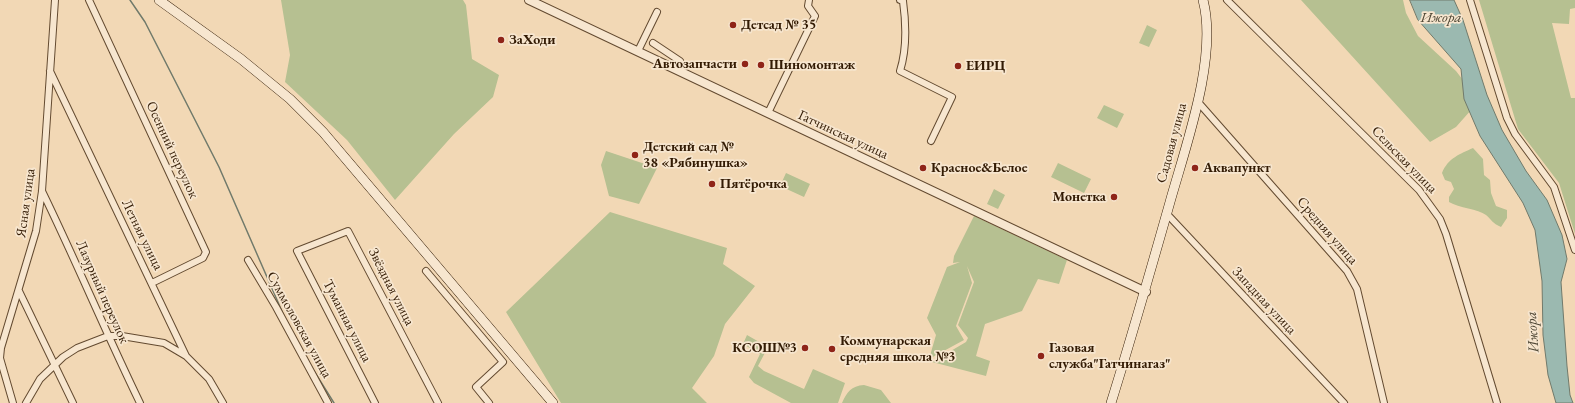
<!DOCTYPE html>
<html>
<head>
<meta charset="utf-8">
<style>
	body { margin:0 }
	canvas { display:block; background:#f2d8b5 }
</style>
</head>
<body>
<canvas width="1575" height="403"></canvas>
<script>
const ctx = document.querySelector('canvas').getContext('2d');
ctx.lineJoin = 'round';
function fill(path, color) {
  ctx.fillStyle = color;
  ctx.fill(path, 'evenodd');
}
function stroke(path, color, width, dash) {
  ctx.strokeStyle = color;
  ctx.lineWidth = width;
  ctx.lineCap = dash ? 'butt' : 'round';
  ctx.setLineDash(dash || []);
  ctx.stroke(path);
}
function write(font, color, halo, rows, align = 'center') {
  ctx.font = font + ' "EB Garamond",serif';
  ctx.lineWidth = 3.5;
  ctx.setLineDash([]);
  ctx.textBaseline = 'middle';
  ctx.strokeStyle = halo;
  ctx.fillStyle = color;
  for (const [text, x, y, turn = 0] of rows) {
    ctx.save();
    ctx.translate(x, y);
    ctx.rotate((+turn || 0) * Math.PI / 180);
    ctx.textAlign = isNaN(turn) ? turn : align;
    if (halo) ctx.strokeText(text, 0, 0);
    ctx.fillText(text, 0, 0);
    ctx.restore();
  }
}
const green = new Path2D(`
	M281,0H463L466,5L472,59L499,75L493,97L454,134L395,200L347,140L285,82L290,55Z
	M1301,0H1403L1406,13L1418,36L1456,71L1479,101L1456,127L1430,142Z
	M1479,0H1575V8L1570,9L1569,24L1552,23L1571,98H1575V234L1559,183L1518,129Z
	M1147,25L1157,30L1149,47L1139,43Z
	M1104,105L1124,114L1117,128L1097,118Z
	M1473,148L1483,159L1484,175L1490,180L1491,193L1496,206L1507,210V218L1501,227C1492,223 1492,220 1486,215C1478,209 1459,208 1449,202V197L1454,189L1451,182L1445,180L1442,173C1448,158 1460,154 1473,148Z
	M606,151L657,168L639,204L609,196L601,165Z
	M1058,163L1091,179L1084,193L1051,177Z
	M786,173L810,184L804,197L780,186Z
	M994,189L1005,195L998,209L987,204Z
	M610,212L727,248L723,264L755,286L725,324L714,356L692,388L707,403H561L506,312Z
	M974,216L1067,260L1059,284L1038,279L1022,311L985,324L976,356L990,361L986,376L932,362L966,342L968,338L958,325L974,282L967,266L972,283L956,326L964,340L929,359L936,335L927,318L947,267L960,262L953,263L954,256Z
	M747,335L768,347L758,366L764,371L804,389L813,369L845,383L838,403H791L754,383L749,377L760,354L743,344Z
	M864,385L881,390L891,403H842C847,392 851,386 864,385Z`);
const water = new Path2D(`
	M1410,0H1454L1463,20L1487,95L1502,130L1526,171L1547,200L1562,235L1567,259L1561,282L1567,366L1570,395L1573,403H1556L1548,375L1543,335L1542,281L1535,230L1523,203L1480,136L1464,99L1461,69L1418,20Z`);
const stream = new Path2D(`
	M130,0L145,22L219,167L284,316
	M314,371L334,403`);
const minor = new Path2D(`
	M89,0L206,252L203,258L152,283
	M900,0L903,1C906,23 907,49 900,71L952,97L931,141
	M1227,0L1419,190L1440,219L1446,234L1497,403
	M1470,0L1507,118L1515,134L1554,187L1575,250
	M653,43L680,61
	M638,51L657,12
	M50,71L186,356L209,379L223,403
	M1198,102L1347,271L1357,289L1384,403
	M768,113L815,16L808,6L809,0
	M42,191C76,261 106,333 140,403
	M1167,214L1344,403
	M248,260L276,307L328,403
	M426,271L503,362L476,387L489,403
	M19,291L73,403
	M13,403L0,358L1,348L36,231L42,191L55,0
	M26,403L40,379L63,357L77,348L108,336H122L164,343L186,356
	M375,403L297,251L348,231L438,403`);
const tertiary = new Path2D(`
	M529,0L1146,292`);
const secondary = new Path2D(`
	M159,0L241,59L290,99L323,132L553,403
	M1111,403C1132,336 1151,269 1170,202C1186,145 1218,57 1203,0`);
const markers = [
	[733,25,4,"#8f2418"],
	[501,40,4,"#8f2418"],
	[745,64,4,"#8f2418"],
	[761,65,4,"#8f2418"],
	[958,66,4,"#8f2418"],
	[635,155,4,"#8f2418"],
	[923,168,4,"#8f2418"],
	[1195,168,4,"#8f2418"],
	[712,184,4,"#8f2418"],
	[1114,197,4,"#8f2418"],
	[805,348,4,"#8f2418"],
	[832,349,4,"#8f2418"],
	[1041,356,4,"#8f2418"]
];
const poiNames = [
	["Детсад № 35",741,25],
	["ЗаХоди",509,40],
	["Автозапчасти",737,64,"right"],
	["Шиномонтаж",769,65],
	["ЕИРЦ",966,66],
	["Детский сад №",643,147],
	["38 «Рябинушка»",643,163],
	["Красное&Белое",931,168],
	["Аквапункт",1203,168],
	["Пятёрочка",720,184],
	["Монетка",1106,197,"right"],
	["Коммунарская",840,341],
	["средняя школа №3",840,357],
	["КСОШ№3",797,348,"right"],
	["Газовая",1049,348],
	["служба\"Гатчинагаз\"",1049,364]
];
const streetNames = [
	["Гатчинская улица",843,135,25],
	["Садовая улица",1172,143,-75],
	["Осенний переулок",172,150,65],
	["Сельская улица",1404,160,46],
	["Ясная улица",26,203,-82],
	["Средняя улица",1327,231,49],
	["Летняя улица",142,235,64],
	["Звёздная улица",391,287,63],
	["Лазурный переулок",102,292,66],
	["Западная улица",1264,301,47],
	["Туманная улица",347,321,63],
	["Суммоловская улица",299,325,61]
];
const waterNames = [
	["Ижора",1441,18],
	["Ижора",1533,332,-94]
];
fill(green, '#b6c091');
fill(water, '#9bb9b0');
stroke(water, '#717a6b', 1);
stroke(stream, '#717a6b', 1.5);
stroke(minor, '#634a30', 8);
stroke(tertiary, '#634a30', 10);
stroke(secondary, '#331b04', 10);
stroke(minor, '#f7e6cf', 6);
stroke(tertiary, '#f7e6cf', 8);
stroke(secondary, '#f7e6cf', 9);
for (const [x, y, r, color] of markers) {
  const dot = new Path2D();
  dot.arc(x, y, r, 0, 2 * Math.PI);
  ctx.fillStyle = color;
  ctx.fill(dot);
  stroke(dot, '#f7e6cf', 1.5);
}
write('bold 14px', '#331b04', '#f7e6cf', poiNames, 'left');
write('14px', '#331b04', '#f7e6cf', streetNames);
write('italic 15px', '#524a38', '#f7e6cf', waterNames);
</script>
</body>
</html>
